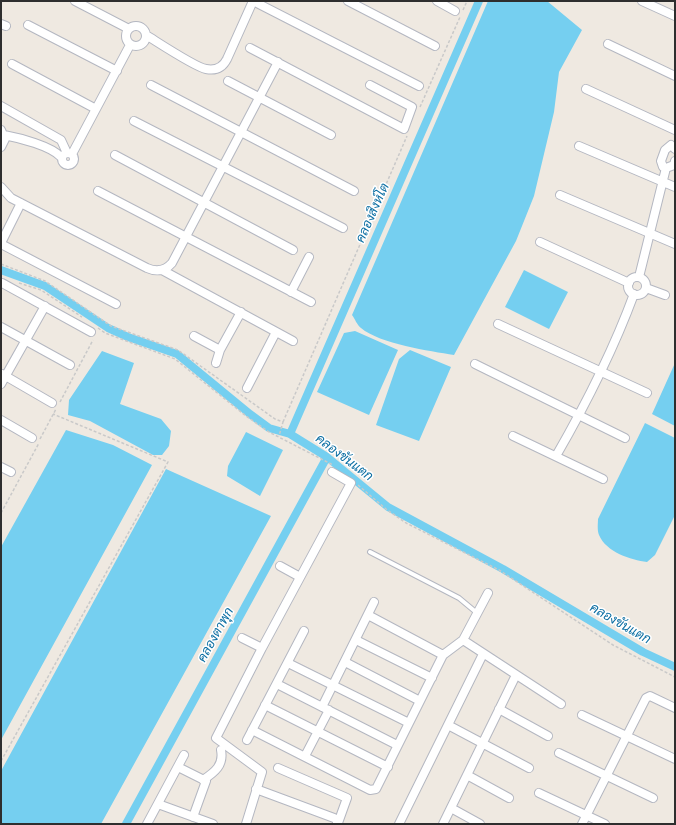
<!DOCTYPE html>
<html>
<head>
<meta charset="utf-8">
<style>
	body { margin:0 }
	#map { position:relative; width:676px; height:825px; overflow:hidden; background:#efe9e1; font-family:"Archivo Narrow",sans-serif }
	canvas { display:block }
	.frame { position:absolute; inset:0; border:2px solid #2e2e2e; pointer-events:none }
</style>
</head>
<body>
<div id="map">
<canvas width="676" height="825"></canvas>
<div class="frame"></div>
</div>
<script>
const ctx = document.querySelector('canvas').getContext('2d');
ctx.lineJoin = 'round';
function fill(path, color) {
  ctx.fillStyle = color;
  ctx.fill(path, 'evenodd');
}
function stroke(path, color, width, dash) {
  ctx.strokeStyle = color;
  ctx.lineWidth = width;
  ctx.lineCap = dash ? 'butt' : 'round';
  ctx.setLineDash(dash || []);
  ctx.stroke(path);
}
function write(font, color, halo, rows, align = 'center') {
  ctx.font = font + ' "Archivo Narrow",Sarabun,sans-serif';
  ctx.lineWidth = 3;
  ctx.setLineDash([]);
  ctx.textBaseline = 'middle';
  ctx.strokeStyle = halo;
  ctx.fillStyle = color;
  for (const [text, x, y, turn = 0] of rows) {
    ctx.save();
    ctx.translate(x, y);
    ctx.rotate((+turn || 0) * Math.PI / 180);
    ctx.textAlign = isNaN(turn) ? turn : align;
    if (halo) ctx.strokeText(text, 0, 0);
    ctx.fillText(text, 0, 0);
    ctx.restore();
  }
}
const water = new Path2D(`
	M488,1H547L582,30L559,72L554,112L534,196L516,241L454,355C430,351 380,344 361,328C357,325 355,319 352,315Z
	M524,270L568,292L549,329L505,307Z
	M355,331L398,350L369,415L317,392L344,333Z
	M410,350L451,367L419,441L376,425L399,359Z
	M102,351L134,363L120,404L161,419L171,431L169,446L162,455H153L90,421L68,415L69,400Z
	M675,363V426L652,414Z
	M645,423L675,438V515L655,555L647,562C631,560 606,552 599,535C597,530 598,523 598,519Z
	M66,430L113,445L152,465L1,740V547Z
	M246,432L283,450L260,496L227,476L228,466Z
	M166,469L271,516L101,824H1V771Z`);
const canal = new Path2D(`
	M1,270L45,286L108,328L128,337L177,354L250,414L269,428L290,434L327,457L388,507L503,569L643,652L675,667
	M290,434L479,1
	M126,824L327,457`);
const path = new Path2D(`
	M463,10L467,1
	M420,107L460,17
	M1,264L45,281L111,326L178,350L275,419L283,422L279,436
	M19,283L41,290L82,317
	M98,328L105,333L175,359L246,416L269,432L333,465
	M60,402L93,340
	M283,422L407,136
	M40,439L56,409
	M358,485L386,509L406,523L499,570L613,645L675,677
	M1,513L39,443
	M1,761L168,462L53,414`);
const service = new Path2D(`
	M370,552L459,598L477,613`);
const minor = new Path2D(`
	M75,1L129,29
	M253,1L419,86
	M348,1L435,46
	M437,1L455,11
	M642,1L675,16
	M1,24L6,26
	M28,25L117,71
	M126 36a10 10 0 1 1 20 0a10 10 0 1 1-20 0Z
	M146,35C159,43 195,67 206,69C216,71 223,67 227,59L253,1
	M608,44L675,76
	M250,48L404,129L412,107L370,85
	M12,64L96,109
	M228,81L331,135
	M151,85L354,191
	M586,89L675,130
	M1,106L61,140L67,153
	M134,121L343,228
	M1,130L5,139L1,147
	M4,135C20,138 51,146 61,157
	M579,146L675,187
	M675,149L671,145L665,150L661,161L663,167L666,168L674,165L675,161
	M62 159a6 6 0 1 1 12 0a6 6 0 1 1-12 0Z
	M72,154L130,45
	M115,155L293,250
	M1,187L11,198L147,268C156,272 165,271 172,263L278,62
	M98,191L311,302
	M560,195L675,244
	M540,242L629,283
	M1,243L21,203
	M1,244L116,304
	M162,270L293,341
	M628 286a9 9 0 1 1 18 0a9 9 0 1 1-18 0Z
	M639,277L666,168
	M2,283L91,332
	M646,288L665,295
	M291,292L309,257
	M498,324L647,393
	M1,327L70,365
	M194,336L220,350
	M216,363L220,350L241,312
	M475,364L625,438
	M2,374L52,403
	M1,384L45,306
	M247,388L276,332
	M1,420L32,438
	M513,436L603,479
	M556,456C586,404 613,351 634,294
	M1,467L11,472
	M280,566L300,577
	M368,615L443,655
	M242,638L262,648
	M356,640L432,678
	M463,640L561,704
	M345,662L420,701
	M288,663L409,723
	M277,684L397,745
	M265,705L388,767
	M322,707L374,602
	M499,709L548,736
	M582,715L675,759
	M448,725L529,768
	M252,730L370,790L376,789L443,655L463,640L488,593
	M247,740L304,631
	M559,753L653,798
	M305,756L329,710
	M178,767L206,781L193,817
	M278,768L347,798L338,823
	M467,775L509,798
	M203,780C215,772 224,765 221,750
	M256,789L334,818L337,820V824
	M539,793L605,824
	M158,804L213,824
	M451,808L480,824
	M147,824L184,755
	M246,824L262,772L216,738L262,648L351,483L332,472
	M399,824L483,654
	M443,824L516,675
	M582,824L646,698L650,696L675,708`);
const waterNames = [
	["คลองสิงห์โต",373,213,-66],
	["คลองขันแตก",344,458,37],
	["คลองขันแตก",620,624,30],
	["คลองตาพุก",216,635,-61]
];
fill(water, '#75cff0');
stroke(canal, '#75cff0', 8);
stroke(service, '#b4b7c1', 6);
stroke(minor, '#b4b7c1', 10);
stroke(path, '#c9c9c9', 1.5, [3, 2]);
stroke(service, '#fff', 4);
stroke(minor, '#fff', 8);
write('italic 13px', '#0d6fa3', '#fff', waterNames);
</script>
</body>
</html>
